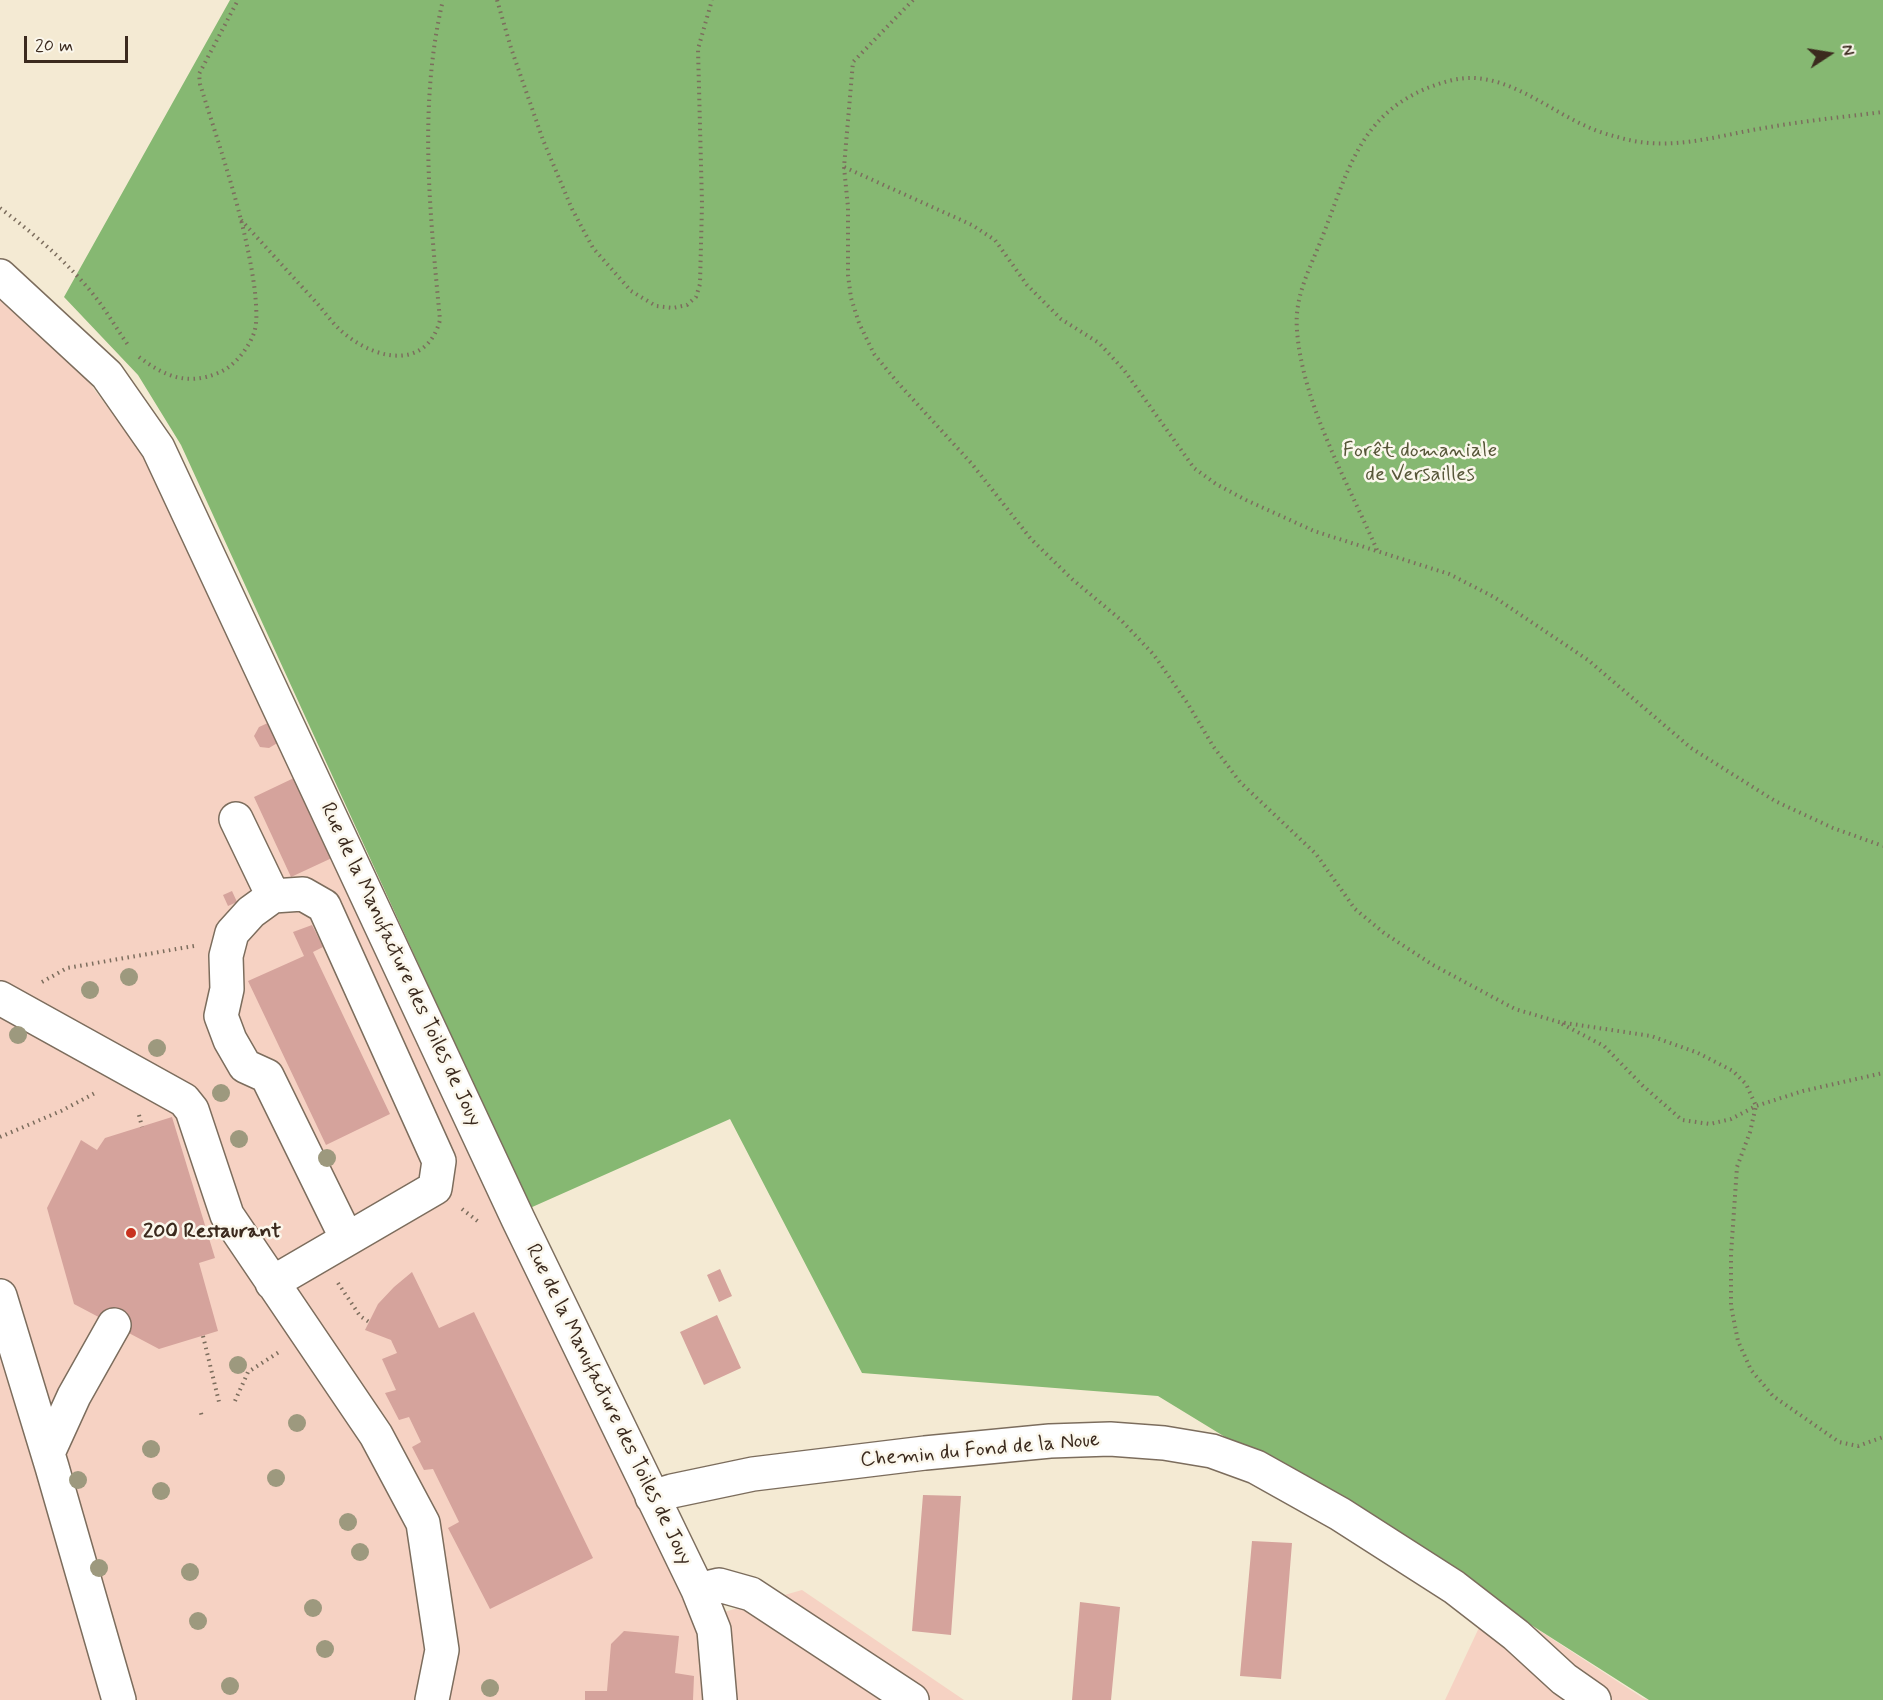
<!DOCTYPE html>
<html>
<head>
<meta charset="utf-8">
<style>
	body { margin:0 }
	#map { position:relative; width:1883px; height:1700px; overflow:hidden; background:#f4ead3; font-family:Mynerve,sans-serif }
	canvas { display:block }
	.north { position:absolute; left:1799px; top:24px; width:60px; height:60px; -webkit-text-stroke:4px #fbf7ec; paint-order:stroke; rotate:78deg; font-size:16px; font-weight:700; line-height:24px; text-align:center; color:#3b2a1e }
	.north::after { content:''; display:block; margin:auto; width:21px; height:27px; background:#3b2a1e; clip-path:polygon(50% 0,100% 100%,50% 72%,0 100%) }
	.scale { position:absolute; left:24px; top:36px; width:104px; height:27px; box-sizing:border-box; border:3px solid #3b2a1e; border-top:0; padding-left:8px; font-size:18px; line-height:21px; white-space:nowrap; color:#3b2a1e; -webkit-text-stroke:4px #fbf7ec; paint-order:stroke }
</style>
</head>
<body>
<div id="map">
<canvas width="1883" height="1700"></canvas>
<div class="north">N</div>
<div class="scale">20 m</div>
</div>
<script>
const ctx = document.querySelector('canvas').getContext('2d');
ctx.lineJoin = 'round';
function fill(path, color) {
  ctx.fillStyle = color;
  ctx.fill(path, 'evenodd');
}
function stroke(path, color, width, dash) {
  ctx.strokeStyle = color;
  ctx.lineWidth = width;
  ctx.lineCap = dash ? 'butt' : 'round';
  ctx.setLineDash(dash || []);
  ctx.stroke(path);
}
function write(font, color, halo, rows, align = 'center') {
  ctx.font = font + ' Mynerve,sans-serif';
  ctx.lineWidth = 5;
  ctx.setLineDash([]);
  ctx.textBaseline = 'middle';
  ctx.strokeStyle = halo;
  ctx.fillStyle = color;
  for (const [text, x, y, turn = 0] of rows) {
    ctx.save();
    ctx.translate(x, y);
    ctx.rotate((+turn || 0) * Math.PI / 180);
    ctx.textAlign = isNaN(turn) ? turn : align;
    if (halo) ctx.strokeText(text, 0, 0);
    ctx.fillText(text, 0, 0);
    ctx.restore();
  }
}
const built = new Path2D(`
	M0,295L65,350L146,459L700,1636L707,1700H0Z
	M802,1590L964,1700H737L733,1647L724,1612Z
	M1492,1600L1643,1698L1649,1700H1445Z`);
const forest = new Path2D(`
	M230,0H1883V1700H1649L1492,1600L1158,1396L862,1373L730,1119L530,1208L181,445L138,375L64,297Z`);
const building = new Path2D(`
	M270,722L279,742L269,748L260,747L254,736L259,727Z
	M296,777L334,857L291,877L254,797Z
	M232,891L237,902L228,906L223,895Z
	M312,925L323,947L313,952L390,1114L326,1145L248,981L304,956L293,932Z
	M172,1117L215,1258L199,1263L218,1331L159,1349L74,1304L47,1208L81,1140L97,1150L105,1138Z
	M720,1269L732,1296L719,1302L707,1275Z
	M412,1272L439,1328L474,1312L593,1558L490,1609L448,1528L459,1522L433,1469L424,1470L412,1447L421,1442L409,1417L399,1420L385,1393L396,1390L382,1359L397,1353L391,1340L365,1330L378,1304L394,1287Z
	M717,1315L741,1368L704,1385L680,1332Z
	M923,1495L961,1496L951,1635L912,1631Z
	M1252,1541L1292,1543L1281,1679L1240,1676Z
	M1080,1602L1120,1607L1111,1700H1072Z
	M624,1631L679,1636L675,1673L694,1676L693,1700H585V1691H607L611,1644Z`);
const path = new Path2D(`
	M497,0L511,48L543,140L572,209L593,248L631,291L656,306L673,308L687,305L696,297L700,284L702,204L698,49L712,0
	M913,0L853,62L844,167L972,225L995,240L1027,285L1061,319L1099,343L1124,370L1194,468L1216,484L1246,500L1314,531L1449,574L1494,597L1588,660L1691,748L1775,801L1833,828L1883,846
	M844,167L848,207V275L851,298L859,323L874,354L898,383L972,464L1031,539L1072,579L1121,620L1154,655L1188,704L1213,746L1240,782L1316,854L1355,909L1384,933L1433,965L1515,1009L1559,1022L1651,1036L1698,1053L1733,1071L1746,1084L1756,1106L1750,1132L1737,1167L1731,1254V1306L1738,1341L1751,1370L1773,1396L1839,1442L1858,1446L1883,1437
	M0,208C34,234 66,261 93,294C106,310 116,328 128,345
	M241,220C266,247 290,274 315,301C325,312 334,326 346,335C379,361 427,369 440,320C430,213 418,105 443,0
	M139,357C164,376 187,386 218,373C234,367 248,349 254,333C258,321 256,305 255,292C246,221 221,152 200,84L199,74L238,0
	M1377,550C1348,483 1302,403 1297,330C1294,295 1311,267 1323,235C1347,174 1359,117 1425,89C1440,83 1458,77 1474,78C1515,80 1551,111 1588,127C1598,132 1610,135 1621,138C1670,152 1715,136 1764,128C1803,121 1843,117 1883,112
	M42,982L67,968L194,946
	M1562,1024L1604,1046L1643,1086L1682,1120L1710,1124L1731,1119L1756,1106L1803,1091L1883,1073
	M139,1115L142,1127
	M0,1137L61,1111L97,1092
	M462,1209L480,1223
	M338,1283L360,1316L369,1322
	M203,1336L220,1406
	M235,1401L248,1372L279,1352
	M201,1413L202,1417`);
const minor = new Path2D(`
	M0,276L107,375L158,448L518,1219L698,1590L714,1630L720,1700
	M236,819L273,896
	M0,998L184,1100L192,1110L227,1215L376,1435L423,1523L442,1650L432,1700
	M272,1283C326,1251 381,1220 435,1188L439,1161L324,906L303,894L273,896L251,912L232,933L226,956L227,989L221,1016L230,1040L245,1066L267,1076L347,1239
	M0,1296L52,1467L119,1700
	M48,1453L74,1396L114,1325
	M652,1497L672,1491L753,1474L925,1453L1050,1441L1110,1439L1164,1443L1212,1451L1256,1467L1340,1514L1454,1587L1516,1635L1564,1679L1594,1700
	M698,1590L719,1585L751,1594L912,1700`);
const trees = [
	[129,977],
	[90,990],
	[18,1035],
	[157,1048],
	[221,1093],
	[239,1139],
	[327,1158],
	[238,1365],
	[297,1423],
	[151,1449],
	[276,1478],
	[78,1480],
	[161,1491],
	[348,1522],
	[360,1552],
	[99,1568],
	[190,1572],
	[313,1608],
	[198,1621],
	[325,1649],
	[230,1686],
	[490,1688]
];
const markers = [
	[131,1233,6,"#c8321e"]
];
const parkNames = [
	["Forêt domaniale",1420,452],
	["de Versailles",1420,476]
];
const streetNames = [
	["Rue de la Manufacture des Toiles de Jouy",400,965,65],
	["Rue de la Manufacture des Toiles de Jouy",608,1405,64],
	["Chemin du Fond de la Noue",980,1451,-5]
];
const poiNames = [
	["200 Restaurant",143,1233]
];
fill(built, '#f6d2c3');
fill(forest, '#86b872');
fill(building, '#d5a39c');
stroke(minor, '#7c6d5d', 36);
stroke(path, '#7c6d5d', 4, [1.5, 4.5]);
stroke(minor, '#fff', 33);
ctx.fillStyle = '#9d997e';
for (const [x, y] of trees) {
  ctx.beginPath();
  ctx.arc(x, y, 9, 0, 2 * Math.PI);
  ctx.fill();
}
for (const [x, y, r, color] of markers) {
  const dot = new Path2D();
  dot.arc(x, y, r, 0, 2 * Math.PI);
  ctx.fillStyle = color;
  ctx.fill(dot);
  stroke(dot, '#fbf7ec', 2);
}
write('21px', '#565638', '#fbf7ec', parkNames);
write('21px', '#3b2a1e', '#fbf7ec', streetNames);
write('bold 21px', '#3b2a1e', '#fbf7ec', poiNames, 'left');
</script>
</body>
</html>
